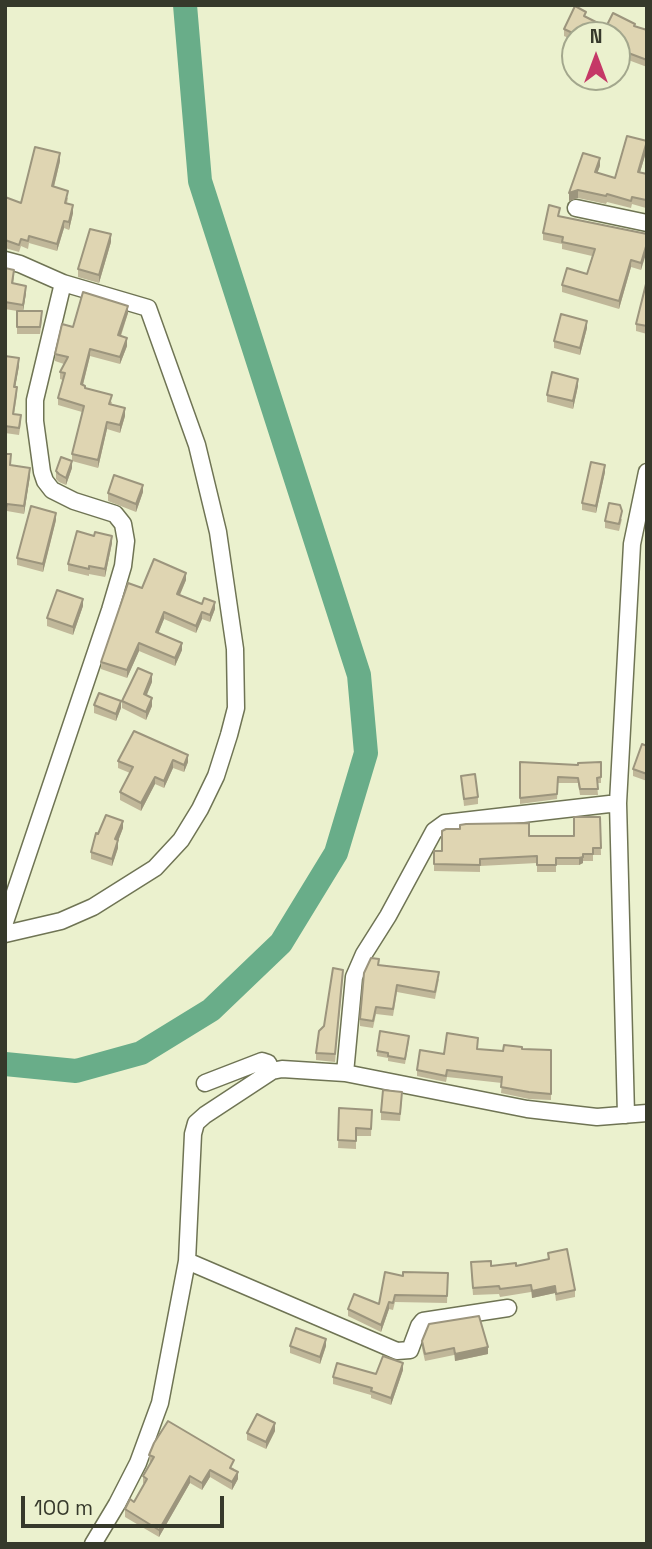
<!DOCTYPE html>
<html>
<head>
<meta charset="utf-8">
<style>
	body { margin:0 }
	#map { position:relative; width:652px; height:1549px; overflow:hidden; background:#ebf1ce; font-family:"Space Grotesk",sans-serif }
	canvas { display:block }
	.frame { position:absolute; inset:0; border:7px solid #36392b; pointer-events:none }
	.north { position:absolute; left:561px; top:21px; width:70px; height:70px; box-sizing:border-box; background:#ebf1ce; border:2px solid #a3a78d; border-radius:50%; rotate:0deg; font-size:19px; font-weight:700; line-height:28px; text-align:center; color:#36392b }
	.north::after { content:''; display:block; margin:auto; width:24px; height:32px; background:#c53867; clip-path:polygon(50% 0,100% 100%,50% 72%,0 100%) }
	.scale { position:absolute; left:21px; top:1496px; width:203px; height:32px; box-sizing:border-box; border:4px solid #36392b; border-top:0; padding-left:9px; font-size:21px; line-height:24px; white-space:nowrap; color:#36392b; -webkit-text-stroke:5px #ebf1ce; paint-order:stroke }
</style>
</head>
<body>
<div id="map">
<canvas width="652" height="1549"></canvas>
<div class="frame"></div>
<div class="north">N</div>
<div class="scale">100 m</div>
</div>
<script>
const ctx = document.querySelector('canvas').getContext('2d');
ctx.lineJoin = 'round';
function stroke(path, color, width, dash) {
  ctx.strokeStyle = color;
  ctx.lineWidth = width;
  ctx.lineCap = dash ? 'butt' : 'round';
  ctx.setLineDash(dash || []);
  ctx.stroke(path);
}
function fill(path, color) {
  ctx.fillStyle = color;
  ctx.fill(path, 'evenodd');
}
const river = new Path2D(`
	M5,1064L76,1071L141,1053L211,1010L281,943L336,853L366,753L359,675L200,181L185,5`);
const minor = new Path2D(`
	M576,208L647,223
	M5,260L20,264L63,283L35,400V421L42,472L45,481L52,490L74,501L115,514L123,524L126,541L123,566L110,610L5,922
	M5,934L61,921L93,907L155,868L181,840L200,809L216,776L229,735L236,708L235,649L218,532L197,445L148,308L63,283
	M345,1073L354,977L364,954L388,916L434,831L445,823L618,803
	M205,1083L262,1061L268,1063L272,1071
	M626,1115L618,803L632,544L647,472
	M187,1261L397,1351L410,1350L419,1326L423,1321L508,1308
	M93,1544L117,1504L138,1463L160,1403L187,1261L193,1134L196,1123L205,1115L272,1071L282,1069L345,1073L527,1109L597,1117L647,1113`);
const wall = new Path2D(`
	M586,17L606,27L635,26L647,30V67L623,58L621,62L617,61V35H575V41L564,36V29Z
	M647,149L640,172L647,174L646,208L632,204L631,208L607,202L606,204L578,198L569,201L600,166L597,173L615,178Z
	M60,161L54,187L68,198L67,203L73,213L69,230L64,228L57,251L29,243L28,249L21,246L19,252L5,248V197L21,203Z
	M560,216L647,234L641,270L631,267L619,309L562,292V285L587,274L592,256L562,249V244L543,240V233Z
	M111,242L99,283L78,277V269Z
	M5,268L14,278L13,284L26,293L23,311L42,319L40,334H17V311L5,309Z
	M647,280V334L636,331V324Z
	M128,313L121,336L127,346L120,364L90,356L83,385L85,388L112,402L111,405L125,416L120,433L107,429L98,468L72,461V454L82,412L58,405V398L63,380L60,379V372L64,364L55,361V354L73,327Z
	M587,328L580,355L554,348V341Z
	M5,356L19,366L15,387L17,395L14,414L21,422L19,435L5,433Z
	M578,386L573,409L547,402V395Z
	M11,465L30,476L24,514L7,511L5,520Z
	M72,468L66,485L59,482L56,479V471Z
	M605,472L596,513L582,510V503Z
	M143,492L136,512L108,501V493Z
	M622,519L619,531L605,528V521Z
	M56,520L43,572L17,565V558Z
	M112,543L105,577L89,574V576L68,571V564Z
	M186,580L180,595L215,609L210,622L202,619L196,633L164,619L158,633L182,650L175,666L139,651L127,678L101,669V662L142,588Z
	M83,606L73,635L47,626V618Z
	M152,682L146,695L152,706L146,720L122,708V701Z
	M94,705L121,708L116,721L94,713Z
	M134,731L188,762L184,772L173,768L164,788L155,784L141,811L120,800V792L130,773L118,768V761Z
	M647,746V781L633,776V769Z
	M520,762L578,765L601,762V783H597L598,795H580L578,783H558L557,799L520,804Z
	M461,776L478,797V804L464,806Z
	M600,817L601,855H593V861H583V863L579,865H556V872H537V863L480,866V872L434,871V851H442L529,836H574Z
	M123,828L118,841V848L112,866L91,859V852L98,834Z
	M379,965L439,979L435,999L397,992L393,1016L376,1014L373,1028L360,1026V1019Z
	M343,977L335,1062L316,1060V1053L324,1026Z
	M409,1041L405,1064L388,1061V1058L377,1056V1051Z
	M478,1044V1049L503,1051L522,1049L551,1050V1100L529,1099L501,1093L502,1083L447,1077L446,1082L417,1076V1070L444,1054Z
	M402,1099L400,1121L381,1120V1112Z
	M339,1108L372,1110L371,1136H356V1149L338,1148Z
	M548,1253L575,1290V1297L556,1301L555,1293L532,1298L531,1292L500,1297L499,1294L473,1295L471,1270L491,1266H516L548,1259Z
	M448,1273L447,1303L395,1302L393,1310L389,1309L381,1332L348,1316V1309L379,1304L403,1276Z
	M422,1341L488,1354L455,1361L454,1355L425,1361L422,1348Z
	M290,1346H326L320,1364L290,1353Z
	M403,1370L391,1405L371,1398V1395L333,1384V1377L376,1374Z
	M275,1431L266,1449L247,1440V1433Z
	M149,1455L234,1468L233,1469L238,1479L232,1490L210,1477L202,1490L190,1483L159,1537L125,1517V1509L134,1502L144,1484L143,1483V1476L150,1463Z`);
const shadedWall = new Path2D(`
	M647,141V149L638,179V172Z
	M60,153V161L52,194V186Z
	M600,158V166L595,179V172Z
	M578,190V198L569,201V193Z
	M73,205V213L69,230V222Z
	M64,221V228L57,251V244Z
	M111,234V242L99,283V275Z
	M647,243V251L641,270V263Z
	M631,260V267L619,309V301Z
	M26,286V293L23,312V305Z
	M128,306V313L118,343V335Z
	M587,321V328L580,355V348Z
	M127,338V346L120,364V357Z
	M90,349V356L81,392V384Z
	M19,358V366L14,394V387Z
	M578,379V386L573,409V401Z
	M125,408V416L120,433V425Z
	M107,422V429L98,468V460Z
	M72,461V468L66,485V478Z
	M605,465V472L596,513V506Z
	M30,468V476L24,514V506Z
	M143,485V492L136,512V504Z
	M56,513V520L43,572V564Z
	M112,536V543L105,577V569Z
	M186,573V580L177,601V594Z
	M83,599V606L73,635V627Z
	M215,602V609L210,622V615Z
	M164,612V619L156,639V632Z
	M202,612V619L196,633V626Z
	M139,643V651L127,678V670Z
	M182,643V650L175,666V658Z
	M152,674V682L144,702V694Z
	M152,698V706L146,720V712Z
	M121,701V708L116,721V714Z
	M188,755V762L184,772V765Z
	M173,760V768L164,788V781Z
	M155,777V784L141,811V803Z
	M123,821V828L118,841V848L112,866V859L115,839Z
	M583,857V863L579,865V858Z
	M555,1286V1293L532,1298V1291Z
	M389,1302V1309L381,1332V1325Z
	M326,1339V1346L320,1364V1357Z
	M488,1347V1354L455,1361V1354Z
	M403,1363V1370L391,1405V1398Z
	M275,1423V1431L266,1449V1442Z
	M210,1470V1477L202,1490V1483Z
	M238,1472V1479L232,1490V1482Z
	M190,1476V1483L159,1537V1530Z`);
const building = new Path2D(`
	M575,6L586,12L584,16L606,27L613,13L635,24L634,26L647,30V60L623,51L621,55L617,54V35H577L564,29Z
	M627,136L647,141L638,172L647,174V196L646,200L632,197L631,201L607,194L606,196L578,190L569,193L583,153L600,158L595,172L615,178Z
	M35,147L60,153L52,186L68,191L65,203L73,205L69,222L64,221L57,244L29,236L28,241L21,239L19,245L5,240V197L21,203Z
	M549,205L560,208L558,216L647,234V243L641,263L631,260L619,301L562,285L567,268L587,274L595,249L562,242L563,237L543,233Z
	M90,229L111,234L99,275L78,269Z
	M5,268L14,270L12,283L26,286L23,305L5,302Z
	M647,280V326L636,324Z
	M83,292L128,306L118,335L127,338L120,357L90,349L81,384L85,386V388L112,395L109,404L125,408L120,425L107,422L98,460L72,454L84,406L58,398L65,373L60,372L68,357L55,354L62,324L73,327Z
	M17,311H42L40,327H17Z
	M561,314L587,321L580,348L554,341Z
	M5,356L19,358L14,387H17L13,414L21,415L19,428L5,426Z
	M552,372L578,379L573,401L547,395Z
	M5,454H11L10,465L30,468L24,506L7,504L5,512Z
	M61,457L72,461L66,478L59,474L56,471Z
	M591,462L605,465L596,506L582,503Z
	M114,475L143,485L136,504L108,493Z
	M609,503L620,505L622,511L619,524L605,521Z
	M31,506L56,513L43,564L17,558Z
	M77,531L94,536L95,532L112,536L105,569L89,566V569L68,564Z
	M154,559L186,573L177,594L202,604L204,598L215,602L210,615L202,612L196,626L164,612L156,632L182,643L175,658L139,643L127,670L101,662L128,583L142,588Z
	M57,590L83,599L73,627L47,618Z
	M138,668L152,674L144,694L152,698L146,712L122,701Z
	M99,693L121,701L116,714L94,705Z
	M134,731L188,755L184,765L173,760L164,781L155,777L141,803L120,792L133,767L118,761Z
	M642,744L647,746V774L633,769Z
	M520,762L578,765V763L601,762V777L597,778L598,789H580L578,778L558,777L557,794L520,798Z
	M475,774L478,797L464,799L461,776Z
	M106,815L123,821L115,839L118,840L112,859L91,852L96,833L98,834Z
	M574,817H600L601,848H593V854H583V857L579,858H556V865H537V856L480,859V865L434,864V851H442V831L446,829H460V825L466,824L529,823V836H574Z
	M371,958L379,959L378,965L439,972L435,992L397,985L393,1009L376,1007L373,1021L360,1019L364,973Z
	M333,968L343,970L335,1054L316,1053L319,1031L324,1026Z
	M380,1031L409,1036L405,1059L388,1056V1053L377,1051Z
	M447,1033L478,1038L477,1049L503,1051L504,1045L522,1047V1049L551,1050V1094L529,1092L501,1087L502,1077L447,1070L446,1076L417,1070L420,1050L444,1054Z
	M383,1090L402,1092L400,1114L381,1112Z
	M339,1108L372,1110L371,1129L356,1128V1141L338,1140Z
	M567,1249L575,1290L556,1294L555,1286L532,1291L531,1285L500,1289L499,1286L473,1288L471,1262L491,1261V1266L516,1263V1266L549,1259L548,1253Z
	M385,1272L403,1276V1272L448,1273L447,1296L395,1295L393,1303L389,1302L381,1325L348,1309L354,1294L379,1304Z
	M479,1316L488,1347L455,1354L454,1348L425,1354L422,1341L429,1324Z
	M296,1328L326,1339L320,1357L290,1346Z
	M383,1356L403,1363L391,1398L371,1391L372,1388L333,1377L337,1363L376,1374Z
	M257,1414L275,1423L266,1442L247,1433Z
	M168,1421L234,1460L230,1468L238,1472L232,1482L210,1470L202,1483L190,1476L159,1530L125,1509L130,1499L134,1502L147,1479L143,1476L154,1457L149,1455L154,1443Z`);
stroke(river, '#69ad89', 24);
stroke(minor, '#6f7454', 19);
stroke(minor, '#fff', 16);
fill(wall, '#c0b799');
fill(shadedWall, '#9c957d');
fill(building, '#dfd5b2');
stroke(building, '#9c957d', 2);
</script>
</body>
</html>
